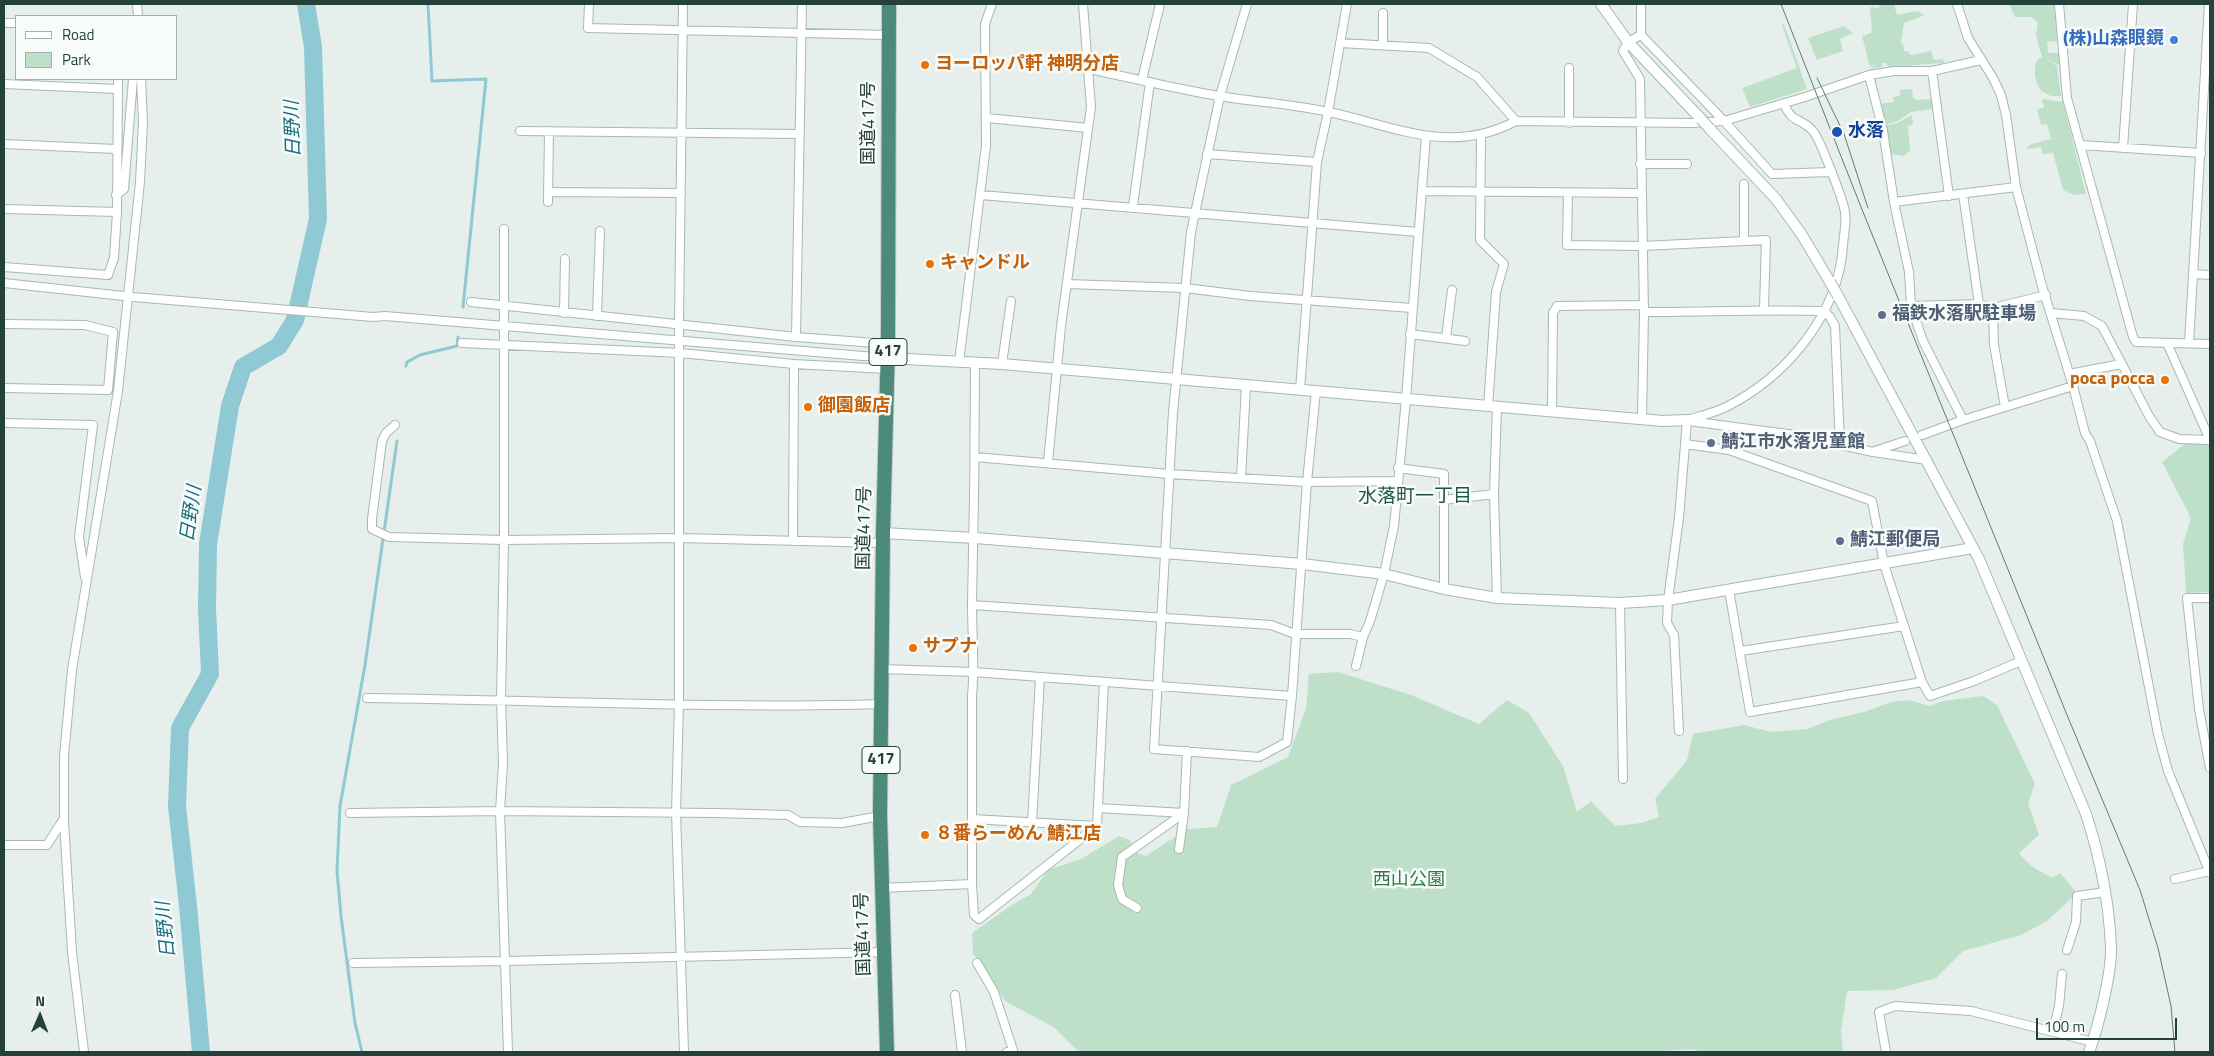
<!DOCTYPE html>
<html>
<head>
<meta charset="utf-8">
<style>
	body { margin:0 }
	#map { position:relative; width:2214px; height:1056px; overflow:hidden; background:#e6efeb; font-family:"Titillium Web",sans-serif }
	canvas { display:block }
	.frame { position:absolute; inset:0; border:5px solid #24423a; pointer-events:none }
	.legend { position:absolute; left:15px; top:15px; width:162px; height:65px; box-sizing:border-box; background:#f7fbf9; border:1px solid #a3b1ad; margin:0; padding:6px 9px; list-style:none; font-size:15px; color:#24423a }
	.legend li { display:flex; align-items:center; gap:10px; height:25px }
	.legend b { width:25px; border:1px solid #a3b1ad }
	.north { position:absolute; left:15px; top:991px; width:50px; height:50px; -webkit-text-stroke:4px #f7fbf9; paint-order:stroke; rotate:1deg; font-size:14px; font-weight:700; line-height:20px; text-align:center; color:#24423a }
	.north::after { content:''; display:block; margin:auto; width:18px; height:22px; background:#24423a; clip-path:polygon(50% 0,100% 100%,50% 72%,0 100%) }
	.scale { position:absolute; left:2036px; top:1018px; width:141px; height:22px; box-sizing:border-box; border:2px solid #24423a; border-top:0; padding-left:6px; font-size:15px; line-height:18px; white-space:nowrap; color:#24423a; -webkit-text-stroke:4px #f7fbf9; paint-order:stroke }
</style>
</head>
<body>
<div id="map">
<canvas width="2214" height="1056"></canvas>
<div class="frame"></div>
<ul class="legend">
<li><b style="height:6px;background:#fff"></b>Road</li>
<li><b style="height:14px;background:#bfe0c8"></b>Park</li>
</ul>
<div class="north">N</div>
<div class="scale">100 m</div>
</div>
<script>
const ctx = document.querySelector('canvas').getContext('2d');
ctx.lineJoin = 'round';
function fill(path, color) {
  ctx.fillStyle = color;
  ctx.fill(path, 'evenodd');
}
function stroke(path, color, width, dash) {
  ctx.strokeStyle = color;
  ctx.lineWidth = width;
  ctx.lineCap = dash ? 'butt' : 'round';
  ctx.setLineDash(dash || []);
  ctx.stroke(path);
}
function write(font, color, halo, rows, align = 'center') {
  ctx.font = font + ' "Titillium Web","Noto Sans JP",sans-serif';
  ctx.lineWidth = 5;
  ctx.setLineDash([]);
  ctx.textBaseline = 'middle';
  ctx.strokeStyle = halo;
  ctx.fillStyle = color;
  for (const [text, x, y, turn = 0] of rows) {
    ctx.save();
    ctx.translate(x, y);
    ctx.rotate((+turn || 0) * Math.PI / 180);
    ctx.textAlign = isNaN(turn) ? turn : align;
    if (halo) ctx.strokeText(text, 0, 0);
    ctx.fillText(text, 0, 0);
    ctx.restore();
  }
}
const green = new Path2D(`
	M1880,4H1894L1897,15L1918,11L1925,15L1904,23L1901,44H1903L1904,51H1908L1911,55L1931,51L1934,60L1943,59L1944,63L1888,67L1887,63H1882V67L1870,69L1877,64L1870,67L1862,36L1871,33C1873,26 1870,15 1870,7L1879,8Z
	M2009,4H2054L2057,41L2047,42L2048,53H2059V65L2042,57L2036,35L2038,22L2031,17H2015Z
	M1784,24L1807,89L1750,107L1742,88L1797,68L1782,25Z
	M1844,26L1853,33L1840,39L1843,51L1817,60L1808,38Z
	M2041,58H2045L2057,66L2061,96H2051L2041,91C2035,80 2033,72 2037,60Z
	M1912,89L1913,98L1916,100L1932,99L1934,109L1911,112L1898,121L1884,125L1879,104L1894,102L1893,97L1900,96V90Z
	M2042,99L2063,102L2086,194L2074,195L2063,190L2053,153L2043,154L2041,147L2028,149L2027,147L2032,144L2051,139L2047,124L2041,125L2037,109L2044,108Z
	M1912,115L1913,124L1908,126L1910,151L1903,156L1890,154L1885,126L1897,123Z
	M2186,443L2210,444V592L2186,593L2183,544L2191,518L2162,462Z
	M1338,672L1411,695L1479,724L1507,700L1529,713L1563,766L1577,812L1591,801L1615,826L1641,823L1659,817L1655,799L1687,760L1693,734L1744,725L1771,732L1808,729L1830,720L1864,712L1891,702L1909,700L1930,706L1943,701L1983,696L1997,705L2035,784L2028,803L2039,835L2019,853C2028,866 2039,871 2053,878L2060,873L2077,893L2047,921L2021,935L1963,951L1936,978L1893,990L1847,991L1841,1031L1843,1052H1702L1692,1049L1651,1052H1079L1055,1028L1005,1001L973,953L972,933L1012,905L1031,894L1048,870L1081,859L1119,836L1130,840L1137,853L1146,856L1187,829L1217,827L1231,785L1288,757L1306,709L1309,674Z`);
const stream = new Path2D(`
	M428,4L432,81L486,79L463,307
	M406,366L407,362L420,355L457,346L458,337
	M362,1052L355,1023L341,916L337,871L340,806L365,665L397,441`);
const river = new Path2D(`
	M201,1052L188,906L177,806L180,728L210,674L207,609L208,544L230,406L243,367L279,346L295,320L318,219L313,47L306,4`);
const minor = new Path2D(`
	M137,4L138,16
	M589,4L588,28L889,35
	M683,4L679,324V704L676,812L684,1052
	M1247,4L1220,96L1191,232L1173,412L1154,749L1259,757L1287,742L1292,696L1307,482L1316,391
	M1641,4V35L1724,121L1805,97L1869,75L1894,71H1932L1981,60
	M1957,4L1968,38L1993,78L2001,95L2006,115L2016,187L2042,286L2073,386L2085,433L2090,441L2117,521L2158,734L2168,771L2210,873
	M2059,4L2067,98L2133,337L2136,342L2210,344
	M4,23H16
	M1641,35L1628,42L1623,51L1640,79L1644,312L1642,418
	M1340,43L1429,48L1477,77L1516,121
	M1383,45V13
	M1089,69C1133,78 1176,89 1219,96C1256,102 1293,104 1329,112C1394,126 1450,156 1516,121L1691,123L1724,121L1772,174L1830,172
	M1932,71L1949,196
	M1869,75L1883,131L1894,202L1909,272L1911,306L1923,341L1963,420
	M1142,80L1160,4
	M4,84L117,89
	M987,118L1088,128
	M1569,123V68
	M520,131L800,134
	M1481,134L1480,240L1504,264L1496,292L1488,407
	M4,144L116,149
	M2081,145L2201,153
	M2123,148L2133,4
	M1207,154L1317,162
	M1640,164H1687
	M1744,184V241
	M1422,191L1641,193
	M548,192L681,193
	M1568,193L1567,245L1642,246L1766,240L1764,309
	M1963,194L1979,304L1993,308L1994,345L2005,407
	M116,195L124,189L133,79
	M981,195L1418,232
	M548,202L549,131
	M1894,202L2016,187
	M1133,206L1150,82
	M4,209L117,212
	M504,229V540L501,700L503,763L500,811L508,1052
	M4,267L108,275L114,258L117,212L118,79
	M2194,274L2210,275
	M4,283L133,297L373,317L385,316L887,358
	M1067,284L1185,288L1250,296L1412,308
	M471,302L796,337L888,344
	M1911,306L1979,304
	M1993,308L2046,295
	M1644,312C1704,312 1764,309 1824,311L1830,317L1835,326L1840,444
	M564,313L565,259
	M2051,313L2084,316L2102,326L2149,416L2160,432L2179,439L2210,440
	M597,316L600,231
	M4,324L85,325L113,332L108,390L4,388
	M1410,334L1465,341
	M796,337L802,4
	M1446,338L1452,290
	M462,343L680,353L794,364L887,369
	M2167,343L2210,440
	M2189,343L2209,4
	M959,362L986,146L985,24L992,4
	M1002,364L1011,301
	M2069,374L2121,364
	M1300,390L1317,162L1328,112L1347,4
	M1552,411L1553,313L1557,306L1644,305
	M1687,420C1700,416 1714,413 1726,407C1786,377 1839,314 1843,245C1844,232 1848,217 1843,204C1840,193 1819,137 1813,131C1801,117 1792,125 1784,103
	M1689,421L1795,435L1873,452L1927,460
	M4,423L93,425L79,537L85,577
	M395,425L386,433L382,441L372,519V529L389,537L504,540L680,538L883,543
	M1922,435L1963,420L2073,386
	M1685,444L1729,450L1872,501L1884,564L1922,682L1930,696L1974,681L2021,661
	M1875,451L1905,441
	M975,457L1169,474L1307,482L1397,481
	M1048,462L1061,326L1091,107L1083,4
	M1398,468L1444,474V589
	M1241,478L1246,386
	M1444,500L1494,494
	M793,541L794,364
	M1729,590L1750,712L1922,682
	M1497,598L1494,494L1497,407
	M2210,598H2187L2199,709L2210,768
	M1620,603L1623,779
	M972,605L1271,625L1295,634H1350L1363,637L1370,621L1384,574L1394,526L1406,399L1426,136
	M1741,651L1904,626
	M1356,666L1363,637
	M881,669L974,672L1292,696
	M367,698C539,700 710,709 882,704
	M1679,731L1674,635L1667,623L1668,600L1679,518L1687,420
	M1098,808L1184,813L1187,751
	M350,813L500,811L716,813L788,815L800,822L842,823L880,816
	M972,819L1097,826L1104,682
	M1032,823L1040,678
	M4,845H47L63,820
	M2175,879L2210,871
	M972,884L974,915L979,919L1097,826
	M881,888L972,884V696C975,665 972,635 972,604C974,524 975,444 975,363
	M1137,908L1122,899L1118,885L1122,857L1184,813L1179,849
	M2067,950L2076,922L2077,896L2106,892
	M353,963L506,961L884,952
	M977,963L994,992L1013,1050L1007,1052
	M955,995L962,1052
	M2053,1031L2059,1006L2062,974
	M84,1052L72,952L64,822V756L72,670L118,391L140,182L143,122L141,79
	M1886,1052L1879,1012L1895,1006L1971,1011L2093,1042`);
const tertiary = new Path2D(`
	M1601,4L1628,42L1701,119
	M1710,129L1776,199L1802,235L1830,282
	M1838,296L1979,559L2086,814C2100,857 2109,901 2111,947C2112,972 2098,1028 2089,1052
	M887,358L1002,364L1663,421L1687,420
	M883,533L975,538L1302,564L1384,574L1444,589L1497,598L1620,603L1668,600L1973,548`);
const trunk = new Path2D(`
	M887,1052L880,816L883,533L888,344L889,4`);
const tram = new Path2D(`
	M1781,4L1861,207L2067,715L2140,890L2158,948L2171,1006L2175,1052
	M1817,78L1844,134L1868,208`);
const tertiaryBridge = new Path2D(`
	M1701,119L1710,129
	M1830,282L1838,296`);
const markers = [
	[2174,40,5,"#3f7fe0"],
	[925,65,5,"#e8710a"],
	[1837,132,6,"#1a4fb4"],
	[930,264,5,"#e8710a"],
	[1882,315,5,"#5c6f8a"],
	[2165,380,5,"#e8710a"],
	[808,407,5,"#e8710a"],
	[1711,443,5,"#5c6f8a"],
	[1840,541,5,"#5c6f8a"],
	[913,648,5,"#e8710a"],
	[925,835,5,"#e8710a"]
];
const shields = [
	[888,352,38],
	[881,760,38]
];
const shieldNames = [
	["417",888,352],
	["417",881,760]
];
const shopNames = [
	["(株)山森眼鏡",2164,40]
];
const foodNames = [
	["ヨーロッパ軒 神明分店",935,65],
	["キャンドル",940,264],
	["poca pocca",2155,380,"right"],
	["御園飯店",818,407],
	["サプナ",923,648],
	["８番らーめん 鯖江店",935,835]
];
const streetNames = [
	["国道417号",870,123,-90],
	["国道417号",865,528,-89],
	["国道417号",864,934,-92]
];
const transitNames = [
	["水落",1848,132]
];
const serviceNames = [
	["福鉄水落駅駐車場",1892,315],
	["鯖江市水落児童館",1721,443],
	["鯖江郵便局",1850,541]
];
const parkNames = [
	["西山公園",1409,881]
];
const waterNames = [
	["日野川",294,129,-92],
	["日野川",192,514,-82],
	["日野川",167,930,-96]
];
const neighbourhoodNames = [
	["水落町一丁目",1415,497]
];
fill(green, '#bfe0c8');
stroke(stream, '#8ec9d4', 3);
stroke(river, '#8ec9d4', 18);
stroke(minor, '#a8b8b2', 10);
stroke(tertiary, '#a8b8b2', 12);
stroke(trunk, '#c2cac8', 16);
stroke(minor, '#fff', 8);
stroke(tertiary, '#fff', 10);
stroke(trunk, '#4c8a7c', 14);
stroke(tram, '#5f7d75', 1);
stroke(tertiaryBridge, '#a8b8b2', 12, []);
stroke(tertiaryBridge, '#fff', 10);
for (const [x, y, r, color] of markers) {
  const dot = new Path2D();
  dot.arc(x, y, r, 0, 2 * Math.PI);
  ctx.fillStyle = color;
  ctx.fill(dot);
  stroke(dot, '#f7fbf9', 2);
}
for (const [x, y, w] of shields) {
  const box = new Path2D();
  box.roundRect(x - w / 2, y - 13.5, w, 27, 4);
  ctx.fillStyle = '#f7fbf9';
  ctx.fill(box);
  stroke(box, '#24423a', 1);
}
write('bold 16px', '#24423a', null, shieldNames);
write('bold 18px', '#366cbe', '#f7fbf9', shopNames, 'right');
write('bold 18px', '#c56008', '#f7fbf9', foodNames, 'left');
write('18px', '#24423a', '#f7fbf9', streetNames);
write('bold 18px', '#164399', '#f7fbf9', transitNames, 'left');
write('bold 18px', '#4e5e75', '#f7fbf9', serviceNames, 'left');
write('18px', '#2d7a4b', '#f7fbf9', parkNames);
write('italic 19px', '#1c6f80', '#f7fbf9', waterNames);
write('19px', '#1f5548', '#f7fbf9', neighbourhoodNames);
</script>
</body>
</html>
